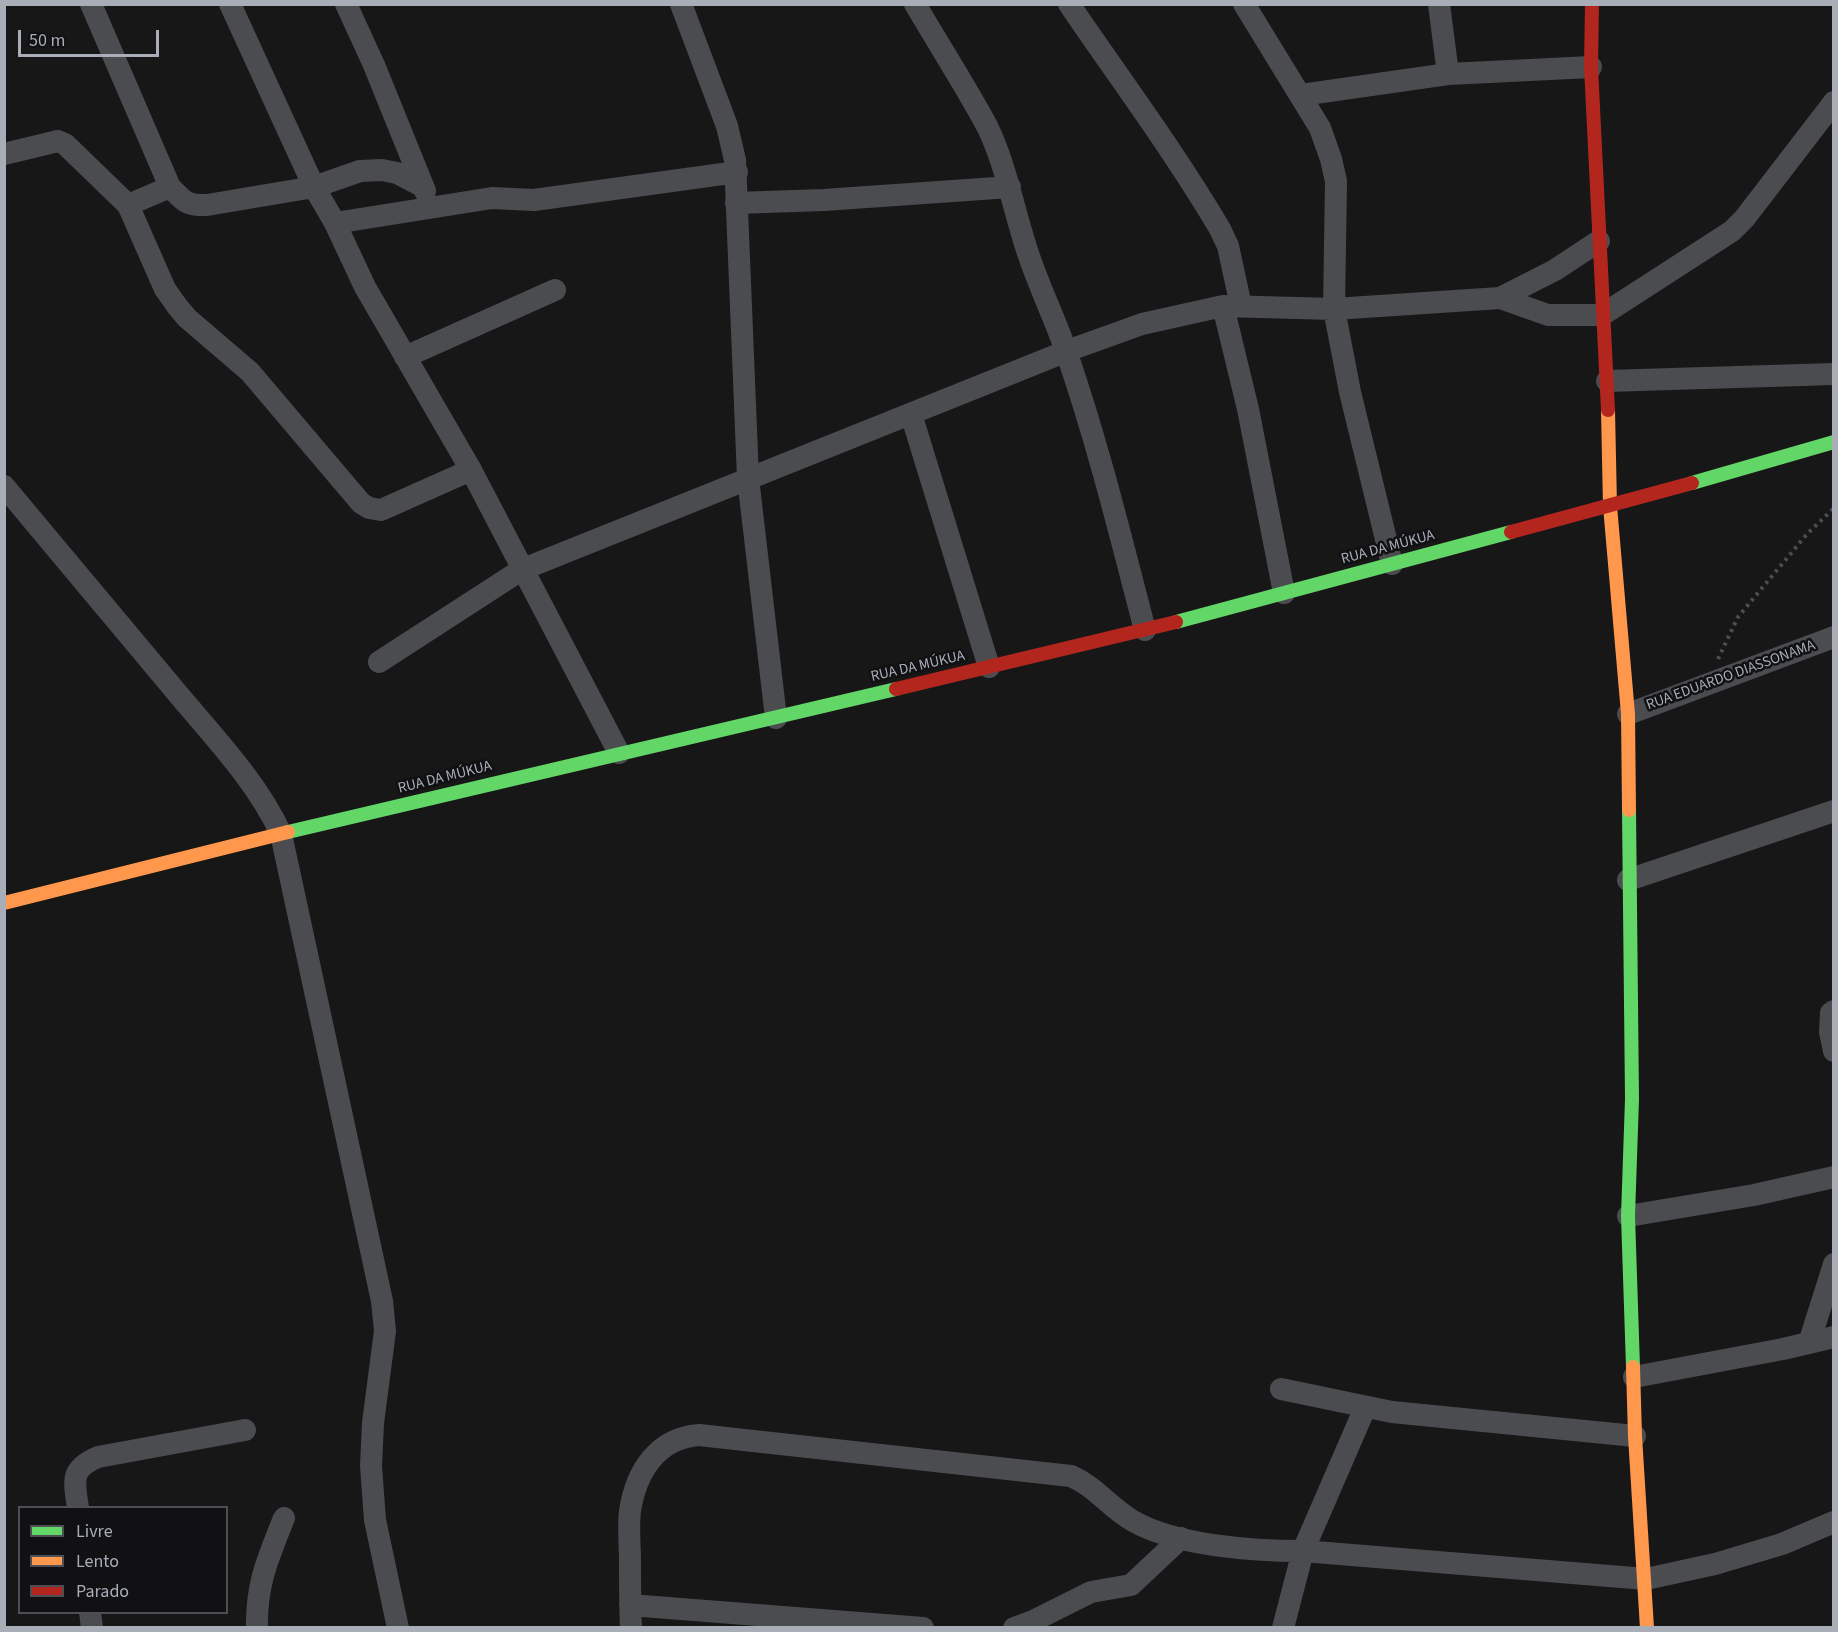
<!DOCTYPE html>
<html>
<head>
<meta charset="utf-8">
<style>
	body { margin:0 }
	#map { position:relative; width:1838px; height:1632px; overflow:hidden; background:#171717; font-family:"Source Sans 3",sans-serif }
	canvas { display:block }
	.frame { position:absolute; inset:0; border:6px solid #a8adb8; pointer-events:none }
	.legend { position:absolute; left:18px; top:1506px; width:210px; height:108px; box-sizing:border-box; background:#111113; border:2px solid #4d4f55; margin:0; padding:8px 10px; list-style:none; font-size:18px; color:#a8adb8 }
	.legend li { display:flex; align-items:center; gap:12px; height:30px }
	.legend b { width:30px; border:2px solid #4d4f55 }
	.scale { position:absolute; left:18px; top:30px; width:141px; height:27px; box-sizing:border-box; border:3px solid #a8adb8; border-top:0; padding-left:8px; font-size:18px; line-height:21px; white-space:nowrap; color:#a8adb8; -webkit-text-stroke:4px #111113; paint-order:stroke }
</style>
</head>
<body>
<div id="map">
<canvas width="1838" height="1632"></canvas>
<div class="frame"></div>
<ul class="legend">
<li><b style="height:8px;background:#63d668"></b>Livre</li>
<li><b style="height:8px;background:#ff974d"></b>Lento</li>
<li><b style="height:8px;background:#b3261e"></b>Parado</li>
</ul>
<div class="scale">50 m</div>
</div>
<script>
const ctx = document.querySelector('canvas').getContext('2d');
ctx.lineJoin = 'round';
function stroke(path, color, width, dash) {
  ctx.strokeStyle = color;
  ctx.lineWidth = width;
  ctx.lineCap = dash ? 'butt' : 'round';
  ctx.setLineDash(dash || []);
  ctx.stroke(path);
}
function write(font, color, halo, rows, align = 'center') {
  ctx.font = font + ' "Source Sans 3",sans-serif';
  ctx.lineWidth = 5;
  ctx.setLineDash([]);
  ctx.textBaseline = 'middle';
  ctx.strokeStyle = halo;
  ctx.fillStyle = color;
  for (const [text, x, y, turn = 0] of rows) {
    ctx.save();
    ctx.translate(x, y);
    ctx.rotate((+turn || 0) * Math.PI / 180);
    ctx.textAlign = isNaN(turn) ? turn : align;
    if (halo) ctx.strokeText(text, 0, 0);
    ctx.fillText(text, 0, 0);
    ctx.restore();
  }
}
const path = new Path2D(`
	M1718,659L1738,617L1807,534L1834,508`);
const street = new Path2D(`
	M91,4L170,187C184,201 186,206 207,205L314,187L360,171L382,170L397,173L422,186
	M230,4L314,187L335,223L365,287L471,470L619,753
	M346,4L374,65L425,191
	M681,4L727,126L735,160L748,478L776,718
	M915,4C939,45 965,85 987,126C1007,167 1014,213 1029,256C1040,289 1056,321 1067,354C1098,444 1121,538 1145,630
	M1069,4C1120,79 1174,151 1220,229L1228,246L1241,306
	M1244,4L1320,128L1331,159L1336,181L1334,309L1350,392L1392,564
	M1439,4L1448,74
	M1301,95L1448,74L1591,67
	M4,154L58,141L65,144L128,205L170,187
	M736,203L824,200L1010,187
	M128,205L165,289L177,306L187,318L250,372L361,503L369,508L381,510L471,470
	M335,223L492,198L534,200L737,172
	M1500,298L1555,270L1599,241
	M1223,306L1248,409L1284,593
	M405,357L555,290
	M1607,381L1834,374
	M911,414L989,667
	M4,486C62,555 120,625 178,694C214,737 258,783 281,834L382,1301L385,1331L373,1423L371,1466L375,1520L398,1628
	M379,662L521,570L1067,351L1142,324L1223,306L1334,309L1500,298L1548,315H1602L1732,231L1744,219L1834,102
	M1628,714L1834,637
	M1628,880L1834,811
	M1834,1011L1831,1013L1830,1032L1834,1051
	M1628,1216L1754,1195L1834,1177
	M1809,1343L1834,1264
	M1634,1377L1783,1349L1834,1337
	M1281,1389L1392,1412L1635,1436
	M78,1508C74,1480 70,1469 98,1457L245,1430
	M630,1605L923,1628
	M90,1612L92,1628
	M257,1628C256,1584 268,1558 284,1518
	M631,1628C630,1606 630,1584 630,1562C630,1546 628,1527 630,1511C636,1472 657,1438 699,1435L1071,1476C1095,1486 1110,1508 1133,1521C1177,1546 1254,1551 1303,1551L1646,1579L1715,1564L1782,1544L1834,1522
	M1014,1628L1033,1621L1091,1592L1131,1585L1181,1538
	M1283,1628L1303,1551L1365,1408`);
const fast = new Path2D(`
	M1692,483L1834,442
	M1176,622L1511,532
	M1629,810L1632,1099L1628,1216L1633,1367
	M288,832L896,689`);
const slow = new Path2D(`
	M1608,410L1610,506L1628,714L1629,810
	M4,903L288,832
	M1633,1367L1635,1436L1647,1628`);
const jam = new Path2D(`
	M1592,4L1591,67L1608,410
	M1511,532L1692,483
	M896,689L1176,622`);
const streetNames = [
	["RUA DA MÚKUA",1388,548,-15],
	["RUA DA MÚKUA",918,667,-13],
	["RUA EDUARDO DIASSONAMA",1731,676,-20],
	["RUA DA MÚKUA",445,778,-14]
];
stroke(path, '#4d4e52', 4, [3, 4.5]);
stroke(street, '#4b4c50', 22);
stroke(fast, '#63d668', 14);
stroke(slow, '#ff974d', 14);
stroke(jam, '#b3261e', 14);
write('15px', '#a8adb8', '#111113', streetNames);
</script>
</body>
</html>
